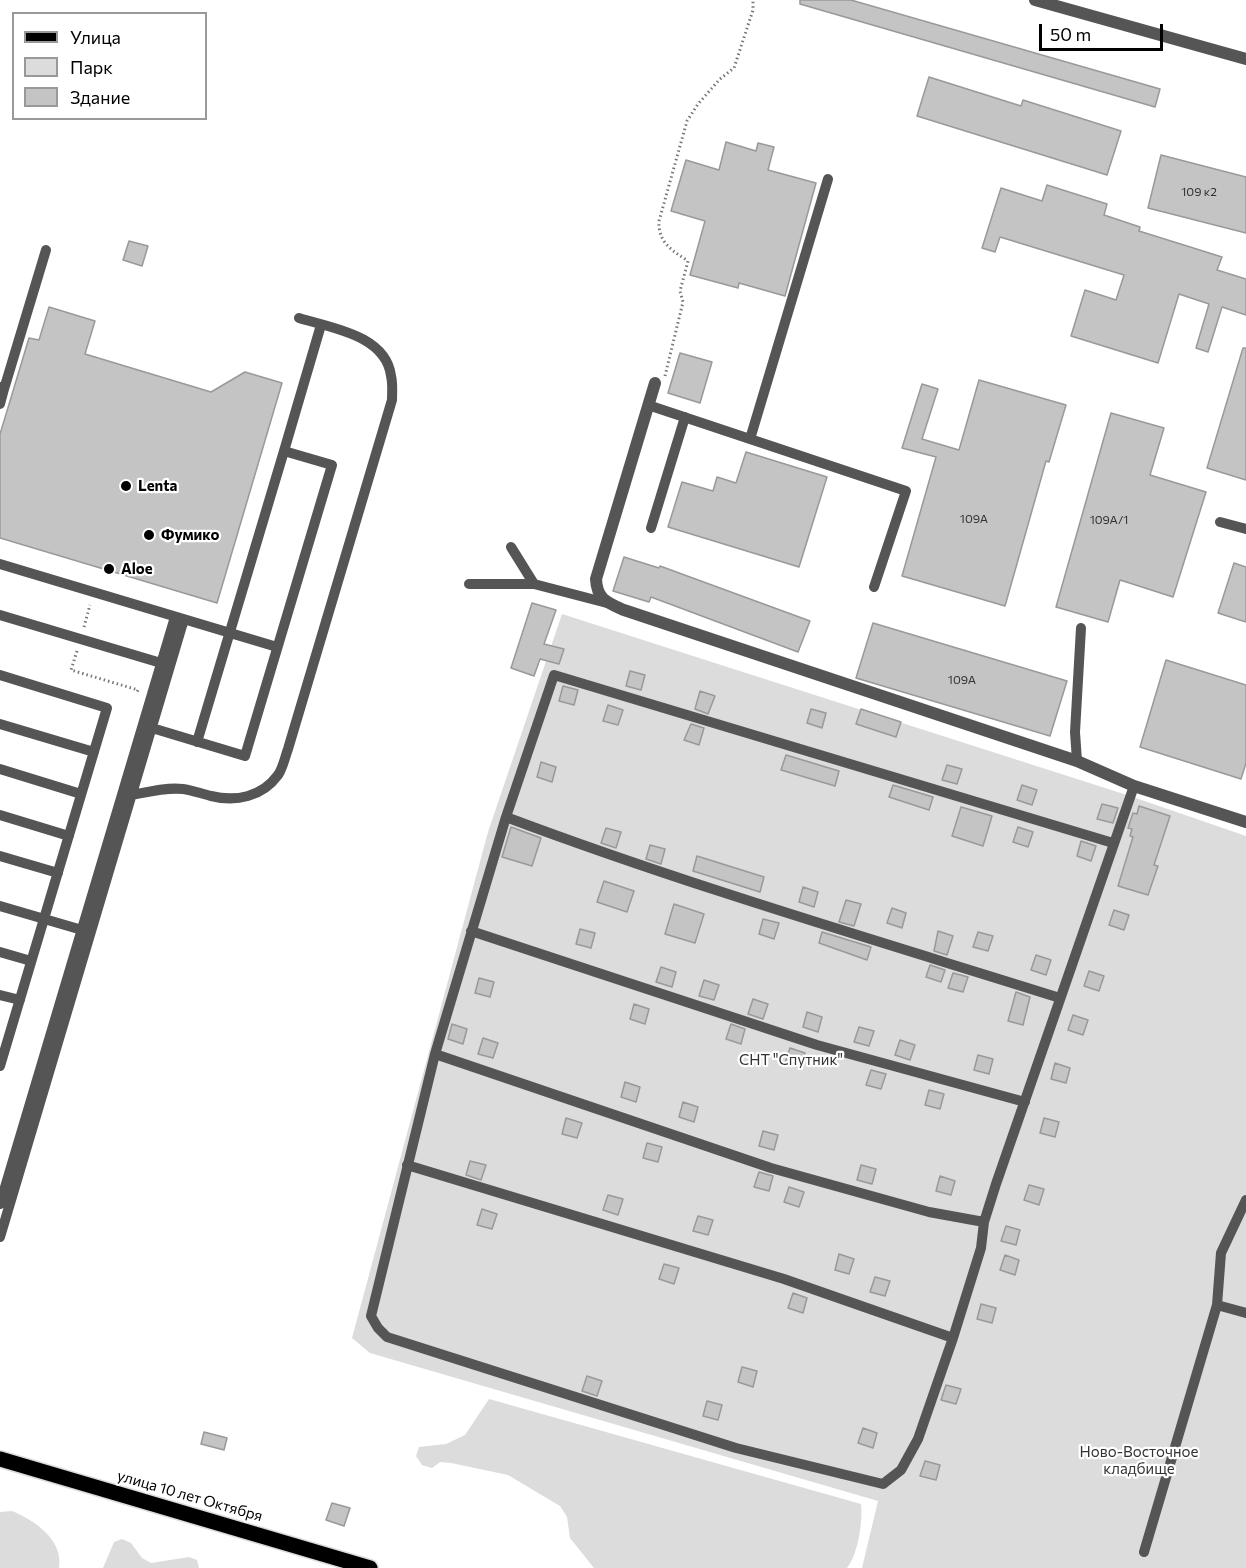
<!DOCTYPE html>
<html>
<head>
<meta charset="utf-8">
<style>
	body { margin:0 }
	#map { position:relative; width:1246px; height:1568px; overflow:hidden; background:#fff; font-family:Commissioner,sans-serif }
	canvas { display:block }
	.legend { position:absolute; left:12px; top:12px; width:195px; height:108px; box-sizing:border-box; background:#fff; border:2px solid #999; margin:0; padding:8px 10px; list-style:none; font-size:18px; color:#000 }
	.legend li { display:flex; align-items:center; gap:12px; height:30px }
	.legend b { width:30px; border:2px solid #999 }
	.scale { position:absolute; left:1039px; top:24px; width:124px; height:27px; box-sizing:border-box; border:3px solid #000; border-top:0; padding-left:8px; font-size:18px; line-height:21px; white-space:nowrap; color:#000; -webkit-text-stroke:4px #fff; paint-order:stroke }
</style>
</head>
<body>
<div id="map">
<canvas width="1246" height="1568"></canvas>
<ul class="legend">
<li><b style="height:8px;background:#000"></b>Улица</li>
<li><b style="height:16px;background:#dcdcdc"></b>Парк</li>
<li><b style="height:16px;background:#c4c4c4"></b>Здание</li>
</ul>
<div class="scale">50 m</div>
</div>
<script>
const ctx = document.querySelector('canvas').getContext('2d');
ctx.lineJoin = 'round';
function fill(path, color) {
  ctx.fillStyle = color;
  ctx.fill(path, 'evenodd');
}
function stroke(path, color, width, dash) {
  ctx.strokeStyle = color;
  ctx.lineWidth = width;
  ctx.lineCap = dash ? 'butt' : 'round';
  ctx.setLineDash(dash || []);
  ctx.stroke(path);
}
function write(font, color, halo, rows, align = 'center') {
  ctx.font = font + ' Commissioner,sans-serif';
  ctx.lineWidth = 4.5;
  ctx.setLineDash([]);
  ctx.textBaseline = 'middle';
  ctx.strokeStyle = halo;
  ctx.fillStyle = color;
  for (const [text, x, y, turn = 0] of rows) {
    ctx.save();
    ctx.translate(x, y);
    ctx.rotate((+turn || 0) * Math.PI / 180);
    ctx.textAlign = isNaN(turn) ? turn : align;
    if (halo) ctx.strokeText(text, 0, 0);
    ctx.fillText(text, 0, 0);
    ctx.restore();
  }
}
const green = new Path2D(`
	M562,614L1130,796L1246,836V1568H862L878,1501L370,1353L352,1338L488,832Z
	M489,1399L861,1504C863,1521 858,1555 847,1568H594L570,1538L567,1517L560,1506L508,1475L451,1463L440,1462L432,1468L422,1465L416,1456L419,1447L446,1444L465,1435Z
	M12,1511C34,1520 64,1540 59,1568H0V1512Z
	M122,1539L131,1543L142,1558L151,1563L189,1557L197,1560L199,1568H103L114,1542Z`);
const building = new Path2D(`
	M800,0H851L1160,89L1155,107L800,4Z
	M929,77L1021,106L1023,100L1121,131L1107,175L917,116Z
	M726,142L756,151L758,143L774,147L768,170L816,183L785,296L739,283L738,288L690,275L705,221L671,211L686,160L719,170Z
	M1161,155L1246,177V233L1148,208Z
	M1047,185L1107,204L1104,215L1140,227L1139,231L1222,257L1217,270L1246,279V315L1222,307L1208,352L1196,348L1209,304L1179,294L1158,363L1071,336L1085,290L1116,300L1124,275L1000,237L995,252L982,248L1001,188L1042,201Z
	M129,241L148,246L142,266L123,260Z
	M49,307L95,321L85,354L211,392L245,372L282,383L217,603L0,538V434L29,338L39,340Z
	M1243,348H1246V480L1207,468Z
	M680,353L712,362L700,403L668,393Z
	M979,380L1066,405L1049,462L1046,461L1005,606L902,576L936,457L902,448L922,384L938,389L922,439L959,450Z
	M1111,413L1164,428L1150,475L1206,492L1173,597L1120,580L1108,622L1056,607Z
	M746,452L827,477L799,567L668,527L682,482L713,491L717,477L736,483Z
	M624,557L659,568L660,566L810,621L798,652L651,597L649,602L613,591Z
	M1234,563L1246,567V622L1218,613Z
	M532,603L556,610L544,644L564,649L559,664L540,659L534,676L511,668Z
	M873,623L1067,681L1050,736L856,678Z
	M1166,660L1246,685V763L1241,779L1140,747Z
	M630,671L645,675L641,690L626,686Z
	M563,686L578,690L574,705L559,701Z
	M700,691L715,696L708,714L695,709Z
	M608,705L623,710L618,725L603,721Z
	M811,709L826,713L822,728L807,723Z
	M861,709L901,722L896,737L856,724Z
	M691,724L704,728L699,745L684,740Z
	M786,755L839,771L835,786L781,770Z
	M541,762L556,767L552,782L537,777Z
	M947,765L962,769L957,784L942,780Z
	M893,785L933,797L929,810L889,797Z
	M1022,785L1037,790L1032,805L1017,800Z
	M1102,804L1118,808L1113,823L1097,819Z
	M1139,806L1170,816L1154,865L1158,866L1148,895L1118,886L1133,837L1130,836L1132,829L1128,828L1133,813L1137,814Z
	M961,807L992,816L983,846L952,836Z
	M511,827L541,838L532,866L502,857Z
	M1018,827L1033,832L1028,847L1013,842Z
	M606,828L621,832L616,848L601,843Z
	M1081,841L1096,846L1091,861L1077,856Z
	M650,845L665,849L661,864L646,859Z
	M697,856L764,877L760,892L693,871Z
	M604,881L634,891L627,912L597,902Z
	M803,887L818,892L814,907L799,902Z
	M846,900L861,904L854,926L839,922Z
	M674,904L704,914L695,943L665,934Z
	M892,908L906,913L902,928L887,923Z
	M1114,910L1129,915L1124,930L1109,925Z
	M763,919L779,923L774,939L759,934Z
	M580,929L595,933L591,948L576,944Z
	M938,931L953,936L947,955L934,951Z
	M822,932L871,947L867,960L819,943Z
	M978,932L993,936L988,951L973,947Z
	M1036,955L1051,960L1046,975L1031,970Z
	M930,965L945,970L941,982L926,977Z
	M661,967L676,972L672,987L656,982Z
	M1089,971L1104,976L1099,991L1084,986Z
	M953,973L968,977L963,992L948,988Z
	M479,978L494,982L490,997L475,993Z
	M704,980L719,985L714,1000L699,996Z
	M1016,992L1030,997L1023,1025L1008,1021Z
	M753,999L768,1004L763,1019L748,1014Z
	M634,1004L649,1009L645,1024L630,1019Z
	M807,1012L822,1017L818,1032L803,1027Z
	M1073,1015L1088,1020L1083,1035L1068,1030Z
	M452,1024L467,1029L463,1044L448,1039Z
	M731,1024L745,1029L741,1044L726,1039Z
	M859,1027L874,1031L869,1046L854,1042Z
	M483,1038L498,1043L493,1058L478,1054Z
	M900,1040L915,1045L910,1060L895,1055Z
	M790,1048L805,1053L800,1068L785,1063Z
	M978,1055L993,1059L989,1074L974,1070Z
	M1055,1063L1070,1068L1066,1083L1051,1079Z
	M871,1070L886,1074L881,1089L866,1085Z
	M625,1082L640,1087L636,1102L621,1097Z
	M929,1090L944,1094L940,1109L925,1105Z
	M683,1102L698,1107L694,1122L679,1117Z
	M566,1118L582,1123L577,1138L562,1134Z
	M1044,1118L1059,1122L1055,1137L1040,1133Z
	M763,1131L778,1135L774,1150L759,1146Z
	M647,1143L662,1147L658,1162L643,1158Z
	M470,1161L486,1165L481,1180L466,1175Z
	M861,1165L876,1169L872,1184L857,1180Z
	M759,1172L773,1176L769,1191L754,1187Z
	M940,1176L955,1181L951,1195L936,1191Z
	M1029,1185L1044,1189L1039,1205L1024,1200Z
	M789,1187L804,1192L799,1207L784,1202Z
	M608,1195L623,1199L618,1215L603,1210Z
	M482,1209L497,1214L492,1229L477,1225Z
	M698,1216L713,1220L708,1235L693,1231Z
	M1006,1226L1020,1230L1016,1245L1001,1241Z
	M839,1254L854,1259L849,1274L835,1270Z
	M1005,1255L1019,1260L1015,1275L1000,1270Z
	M664,1264L679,1268L674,1284L659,1279Z
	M875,1277L890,1281L885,1296L870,1292Z
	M793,1293L807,1298L803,1313L788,1308Z
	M981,1304L996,1308L992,1323L977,1319Z
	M742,1367L757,1371L753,1387L738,1382Z
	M587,1376L602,1381L597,1396L582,1391Z
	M946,1385L961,1389L956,1404L941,1400Z
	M707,1401L722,1405L718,1420L703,1416Z
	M863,1428L877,1433L873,1448L858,1443Z
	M204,1432L227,1438L224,1450L201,1444Z
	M925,1461L940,1465L936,1480L920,1476Z
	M332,1503L350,1508L344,1526L326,1520Z`);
const path = new Path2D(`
	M665,376L683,302L680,291L688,261C671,250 658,242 659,221L687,121L698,104L720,79L734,68L753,10V0
	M84,627L90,605
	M77,651L71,670L138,690L137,692`);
const lane = new Path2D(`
	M0,387L4,389L0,404
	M4,389L46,250
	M648,405L906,491L874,587
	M750,439L828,179
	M284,451L321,325
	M1220,522L1246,529
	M651,528L685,417
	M511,547L534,584
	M0,564L277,647
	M469,584H534L607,603
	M0,615L161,663
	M0,675L107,708L0,1066
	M0,724L94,752
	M152,728L245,756L332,465L284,451L197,742
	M1077,761L1075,732L1081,628
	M0,769L81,794
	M132,795C148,792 166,787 183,789C192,790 202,794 211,796C236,802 262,797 278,775C283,768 285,757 288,749L392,400C392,392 393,384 391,376C386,335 331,328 299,318
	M0,815L69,836
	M506,817C687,885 875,940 1060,998
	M1113,843L554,675L506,817L435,1054L371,1316L378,1328L387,1337L736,1448L883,1484L901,1470L918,1439L953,1338L981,1248L984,1222L996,1184L1134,786
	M0,856L58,873
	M0,906L82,930
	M471,931L817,1045L1025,1102
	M0,952L31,961
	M0,995L20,1000
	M435,1054L771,1168L929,1212L984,1222
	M407,1165L784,1279L953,1338
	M0,1204L175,617
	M0,1237L184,619
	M1217,1305L1246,1313
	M1144,1552L1217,1305L1221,1253L1246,1200`);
const street = new Path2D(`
	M1035,0L1246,59
	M655,383L596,579C597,599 606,602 624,610L1077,761L1134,786L1246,822`);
const primary = new Path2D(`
	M0,1459L370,1568`);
const markers = [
	[126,486,6,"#000"],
	[149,535,6,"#000"],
	[109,569,6,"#000"]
];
const numberNames = [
	["109 к2",1199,192],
	["109А",974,519],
	["109А/1",1109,520],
	["109А",962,680]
];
const poiNames = [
	["Lenta",138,486],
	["Фумико",161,535],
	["Aloe",121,569]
];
const parkNames = [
	["СНТ \"Спутник\"",791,1060],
	["Ново-Восточное",1139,1452],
	["кладбище",1139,1469]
];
const streetNames = [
	["улица 10 лет Октября",190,1496,16]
];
fill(green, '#dcdcdc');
fill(building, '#c4c4c4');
stroke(building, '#999', 1.5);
stroke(primary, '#dbdbdb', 18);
stroke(path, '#777', 3, [1.5, 3]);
stroke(lane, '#555', 10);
stroke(street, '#555', 12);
stroke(primary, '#000', 15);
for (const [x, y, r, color] of markers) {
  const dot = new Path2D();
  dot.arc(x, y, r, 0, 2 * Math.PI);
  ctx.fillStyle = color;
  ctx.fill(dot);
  stroke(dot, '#fff', 2);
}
write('12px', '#313131', null, numberNames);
write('bold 15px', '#000', '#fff', poiNames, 'left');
write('15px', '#333', '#fff', parkNames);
write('15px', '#000', '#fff', streetNames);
</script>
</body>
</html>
